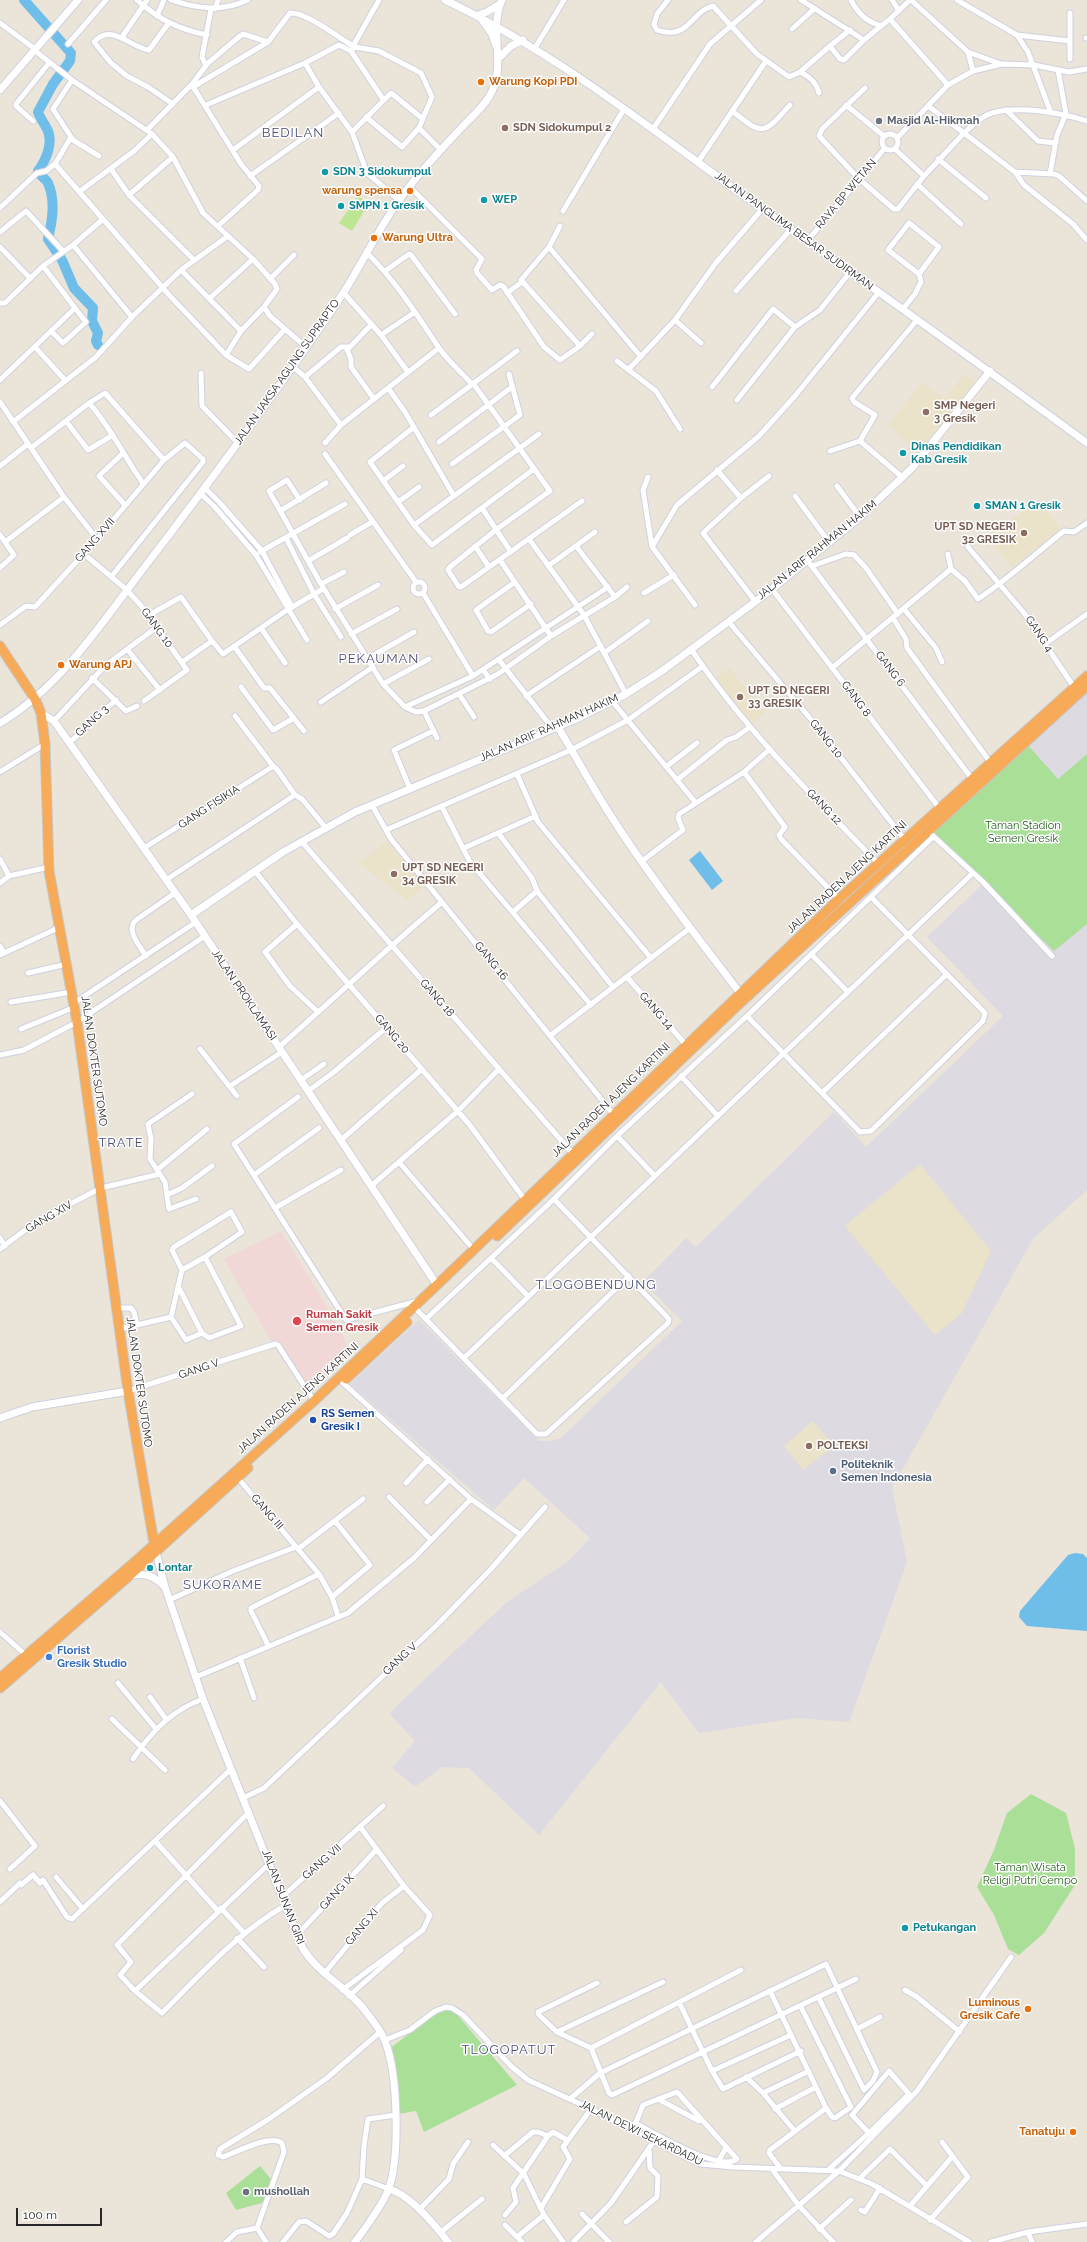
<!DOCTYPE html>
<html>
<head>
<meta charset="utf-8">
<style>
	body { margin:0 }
	#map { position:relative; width:1087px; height:2242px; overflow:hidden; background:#eae4d9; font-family:Raleway,sans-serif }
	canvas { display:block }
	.scale { position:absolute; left:16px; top:2208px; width:86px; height:18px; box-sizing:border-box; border:2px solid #282828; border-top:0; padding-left:5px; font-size:12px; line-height:14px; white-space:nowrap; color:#282828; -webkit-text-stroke:3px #fff; paint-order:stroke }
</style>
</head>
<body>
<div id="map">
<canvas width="1087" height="2242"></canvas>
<div class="scale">100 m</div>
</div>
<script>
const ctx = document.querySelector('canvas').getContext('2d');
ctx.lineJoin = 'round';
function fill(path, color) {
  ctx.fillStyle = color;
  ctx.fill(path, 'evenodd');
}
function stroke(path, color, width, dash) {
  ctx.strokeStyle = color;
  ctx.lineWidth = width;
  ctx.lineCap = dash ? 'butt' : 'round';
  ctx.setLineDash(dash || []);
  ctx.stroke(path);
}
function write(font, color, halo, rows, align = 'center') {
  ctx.font = font + ' Raleway,sans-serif';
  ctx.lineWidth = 3;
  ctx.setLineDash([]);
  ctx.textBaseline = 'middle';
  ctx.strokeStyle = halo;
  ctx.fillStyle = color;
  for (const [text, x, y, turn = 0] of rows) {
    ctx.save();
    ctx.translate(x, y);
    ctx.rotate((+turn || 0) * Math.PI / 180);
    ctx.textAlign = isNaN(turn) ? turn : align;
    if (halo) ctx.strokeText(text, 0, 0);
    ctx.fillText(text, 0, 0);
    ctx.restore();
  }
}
const industrial = new Path2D(`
	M1087,688V1190L1033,1239L892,1488L907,1562L849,1722L797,1718L699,1733L661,1682L539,1835L469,1768L442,1767L415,1787L392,1768L415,1741L389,1713L506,1603L569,1561L590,1538L524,1478L494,1510L350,1384L419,1320L539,1441H549L561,1438L682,1321L643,1282L686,1238L696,1247L834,1112L866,1147L1003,1016L927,937L984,883L929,829Z`);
const education = new Path2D(`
	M964,374L977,384L921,454L888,425L922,382L944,399Z
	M1039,500L1061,529L1012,567L986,537Z
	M730,668L765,713L750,724L714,680Z
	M387,841L424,886L407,900L359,863Z
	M920,1164L991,1251L962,1313L935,1335L845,1226Z
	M813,1421L834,1446L803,1470L784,1446Z`);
const medical = new Path2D(`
	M281,1231L341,1331L350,1354L307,1393L275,1348L224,1259Z`);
const green = new Path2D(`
	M1025,742L1058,779L1087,754V924L1054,951L929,829Z
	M1031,1794L1066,1813L1075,1849V1885L1044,1933L1019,1955L1008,1949L994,1915L977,1887L994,1850L1007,1813Z
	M442,2011H454L517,2085L424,2132L416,2111L398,2114L392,2047L421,2024Z
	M260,2166L275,2184L262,2203L236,2210L226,2193Z`);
const pitch = new Path2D(`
	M358,196L369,203L352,231L339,223Z`);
const water = new Path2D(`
	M700,851L723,881L712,890L689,860Z
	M1075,1553L1083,1554L1087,1558V1631L1027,1626L1019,1617L1020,1611L1068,1555Z`);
const river = new Path2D(`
	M24,0L71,53L70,61L53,84L38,112C40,119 44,122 47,129C54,142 46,160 38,171C40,176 46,179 48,183C56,201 52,222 48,239L62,260L74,288L93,308L92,321L98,333L96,341L98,345`);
const street = new Path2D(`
	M137,0C160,20 178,29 207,35
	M171,0C198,9 222,12 248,0
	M668,0L657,14L654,25L657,30C689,41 690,12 713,6L757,54L789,77L800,72L830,46
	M801,0L864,40L881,26
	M851,0C859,15 866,21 881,26L890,19
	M892,0L899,11
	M910,0L890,19L948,85
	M911,0L968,52L973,71
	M957,0L1017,35L1028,52L1051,113
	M215,9L218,0
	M157,16L164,0
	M0,23L35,49
	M168,24L149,50C131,48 111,22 94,42L111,63L127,76L148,87L173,104
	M792,29L814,9
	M850,30L830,46L840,59L844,60L864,40
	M1017,35L1070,41
	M122,37L147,0
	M1086,38H1087
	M68,44L106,0
	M353,46L379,0
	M535,48L564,0
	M34,50L72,80L152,134L173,157L203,213L253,259L275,284L277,289L264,307L270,316L306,347
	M351,51L355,47L379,51L421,73L432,97L419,128L402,147L366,117
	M968,52L1001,64
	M1070,59V13
	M305,63L319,87L352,132L367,173L399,200
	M206,66L202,57L211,9
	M800,72C810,77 816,82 819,93
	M72,80L53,109L73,140L99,156
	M192,85L241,164L259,186L258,190L218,226
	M193,87L268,42L290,13C305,11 340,39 355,47
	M865,88L822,129L819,136L858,178L894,209H898L924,176
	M206,105L305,63L339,45L351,51L383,99
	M846,105L884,136
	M1006,110L1038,141L1056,143
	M732,111C764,136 763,135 790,105
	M33,121L16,106V104L49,63
	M1087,121C1062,113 1018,105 992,113C981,116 972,126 964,133L1015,172L1024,185L1073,224L1087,240
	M419,128L441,150
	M653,129L710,44L761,0
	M147,130L192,84L208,63L240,36L243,34L268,42
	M352,132L391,93L423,119
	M882 142a8 8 0 1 1 16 0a8 8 0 1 1-16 0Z
	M898,137L948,85L973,71L1002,64L1034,65L1069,72L1087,69
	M895,149L924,176L964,133L928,106
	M233,150L319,87
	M938,159L986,198
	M698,162L766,61
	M55,164L71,137
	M111,169L129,195L193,259
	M1015,172L1054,174L1059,176L1087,201
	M1050,174L1057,135L1066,114L1058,70
	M250,176L339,113
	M917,184L961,224
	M409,186L482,259L476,270L477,273L492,290L500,285L503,286L544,347L560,360L580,346L521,280L549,247L560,226
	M79,192L134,151L152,134
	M129,195L173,157
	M0,208L37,173L46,171L55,164L170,296L226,355L241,331
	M563,211L624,109
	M0,232L26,211L63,251
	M808,240L885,148
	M73,245L132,317
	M0,247L30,278
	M549,247L641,357
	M367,253C396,281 417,315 439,348C448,361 461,372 472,384
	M181,270L241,331L264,307
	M385,271L409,254L411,255L455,314
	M270,279L294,255
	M736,291L792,228
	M343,292L381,335L408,372
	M507,293L522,282
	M210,298L253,259
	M0,303H5L43,266L73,245L102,220
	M903,309L915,294L921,282L919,274L888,250L909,223L939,247L919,274
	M675,320L701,343
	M372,324L347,350L351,359V367L374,399
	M51,331L63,343L86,322L75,308
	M381,335L415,312
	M580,346L592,334
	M35,347L65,380
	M226,355L249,369L285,329
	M617,361L656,391L680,429
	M292,366L305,377L341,425
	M628,370L675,320L715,264L763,208
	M201,373L202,406L237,442
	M305,377L341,347H350
	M0,380L75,308L43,266
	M473,383L550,491L497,529L450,567L448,570L459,587H461L582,501
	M712,387L773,309L795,327
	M388,388L405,412L454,496
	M737,400L795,327L820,310L850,272
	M0,402L64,497L97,539
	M89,403C111,427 124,457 143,483
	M431,415L517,351
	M66,421L88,450L113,435
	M13,422L96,357L132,317L181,270L228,236
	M414,427L370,462L414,525L432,545L534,469
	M860,441L875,415L854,402L852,398L917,320
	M439,442L512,387
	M325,443L341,425L439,348
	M31,448L89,403L105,393L164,460
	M830,451L860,441L902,477
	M122,454L99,476L125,505
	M325,454L416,582
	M452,464L520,415L509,374
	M0,466L28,444
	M717,470L741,498
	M648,477L643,490L652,547
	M383,481L403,466
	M837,486L860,517
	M205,488L219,502L262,551L292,607
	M201,494L214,506L256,555L307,640
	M795,496L829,542
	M300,500L287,480L269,491L321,584L383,684L405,707L416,712L424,711L498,674L551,636L615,597L627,587
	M398,502L419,487
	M482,508L511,552
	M280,511L326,483
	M414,525L539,434
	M0,535L14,555L0,568
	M350,535L372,522
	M286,538L314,594L341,637
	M529,539L584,615L626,694
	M5,542L64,497
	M475,546L489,567
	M576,546L615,597
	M968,547L1024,613L1074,687
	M260,552L345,504
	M84,554L127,590L144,609L187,670L144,701
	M948,554L951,569L965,581L978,599C1008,579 1035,554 1064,531L1074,532L1087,523
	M500,560L551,636
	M807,560L972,779
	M308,561L347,538
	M548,566L595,532
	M812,566L846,554L854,555L866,568L898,614
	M413 588a6 6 0 1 1 12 0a6 6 0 1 1-12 0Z
	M515,582L476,610L488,631L491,632L531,604
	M321,584L344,572
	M772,589L940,809
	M423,593L473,676
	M644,593L674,575
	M755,601L703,533L741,498L769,476
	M695,605L653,548V545L677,505L759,436L795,396L879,292
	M335,609L378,585
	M904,609L936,648L942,662
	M149,615L181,597L212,641L223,654L287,610L323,589
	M893,618L906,639L907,648L990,762
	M728,621L814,723L905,840
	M0,625L26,606L35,607L97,539L164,460L185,443L203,459V462L111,577
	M261,628L285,663
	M351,634L397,609
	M1045,644L1087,614
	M234,646L264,688H270L304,731
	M127,649L160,690
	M691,649C744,728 812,796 878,863
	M604,653L648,621
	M367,659L414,632
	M499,660L553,729
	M110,662L157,627
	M182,662L212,641
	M832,668L951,569
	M483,670L490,679
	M92,678L126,711L137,706
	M383,684L429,659
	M241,687L273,730L294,718
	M459,694L474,717
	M526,696L601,646
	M612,701L696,803
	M321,702L373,667
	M405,707L473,676L608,587
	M424,711L437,738
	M235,716L273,766
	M54,721L104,667
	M69,743L116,700
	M667,766L697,743
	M0,772L45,744
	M744,772L785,827L779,835L781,839L839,899
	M517,774L538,822L651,958
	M677,780L727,740L736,737L750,727
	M410,789L394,750L433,731
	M295,795L302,799L326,828
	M372,805L391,839L614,1115
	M442,807L470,862L591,1005
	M386,830L571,750L628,720L703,666
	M499,834L532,878L537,891L513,912
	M932,835L983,882L1052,956
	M302,842L573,1154
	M144,848L272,767L276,768L295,795L166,880
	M464,848L536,816
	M0,859L9,876L0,883
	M642,861L683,830L678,818L679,814L744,772L770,749
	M255,871L297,924L469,1124L525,1200
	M9,876L49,867
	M537,891L613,987
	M297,924L265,952L290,986L318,1012
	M0,946L4,953
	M811,954L848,992
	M0,955L60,927
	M146,956C140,946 125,930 136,920L175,893
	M28,973L67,964
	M627,977L686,1045
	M11,1002L72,992
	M74,1003L196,922
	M747,1016L860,1132L871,1131L983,1021L985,1013L871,897
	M21,1029L75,1007
	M551,1035L690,928
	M279,1047C334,999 386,949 442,902
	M200,1049L237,1096
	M0,1055L24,1050L77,1022L205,936
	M681,1076L718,1116
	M301,1080L324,1064
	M230,1086L282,1052
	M308,1091L334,1072L387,1027
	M822,1093L947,974
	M192,1094L148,1124L151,1139L150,1159L165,1182L169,1209L196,1199
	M298,1097L234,1144L346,1320L418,1301
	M617,1136L655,1176
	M341,1140L422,1069
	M399,1162L474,1250
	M157,1170L207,1129
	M254,1175L319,1128
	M371,1186L458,1111L499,1069
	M167,1195L182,1188L212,1166
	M275,1208L341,1170
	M0,1238L5,1246
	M0,1249L37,1221L101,1188L160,1174
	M205,1257L241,1326L209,1338L202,1333L186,1340L171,1317L182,1270Z
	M491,1258L528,1296
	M182,1270L172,1250L174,1247L231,1212L242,1232L205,1257
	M178,1286L202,1333
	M117,1308H131L134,1312L137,1325
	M418,1311L537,1434H546L668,1323L669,1319L554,1199
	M426,1319L554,1199L617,1136L747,1016L933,837
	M120,1329L171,1317
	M464,1358L973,873
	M343,1383L471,1499L521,1535
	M128,1391L275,1344L278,1345L314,1401
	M503,1398L629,1276
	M238,1478L319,1574L332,1597L338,1616
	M406,1483L428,1459
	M389,1497L431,1540
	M427,1502L450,1479
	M298,1549L363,1499
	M332,1597L370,1565L335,1521
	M169,1600L233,1571L296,1547
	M0,1632L27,1656
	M268,1645L251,1611V1608L319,1574
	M240,1658L254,1698
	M196,1677L348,1613L414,1558L471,1499
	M118,1683L156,1729
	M150,1697L166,1719
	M112,1719L165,1770
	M133,1759C151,1732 172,1710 203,1699
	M243,1798L264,1788L438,1624L491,1569L545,1507
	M0,1801L35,1846L10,1869
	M249,1812L117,1945L131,1962L120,1975L135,1991L162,2013C201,1974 237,1933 286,1905
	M156,1842L218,1911
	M56,1877L83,1909
	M283,1896L383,1806
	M0,1902L20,1883L21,1885L33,1875L40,1883L43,1880L67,1917L72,1919L231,1769
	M221,1908L244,1933
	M297,1935L377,1849
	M237,1938L264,1967
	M324,1974L382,1903L404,1886
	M597,1983L538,2012L539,2015L557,2032L591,2048L741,1970
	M342,1990L423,1930L430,1915L404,1886L361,1828
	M905,1990L917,1997L960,2032
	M135,1991L270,1863
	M770,1991L826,2108L832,2117L835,2118L851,2107L801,2007
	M349,1996L401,1950
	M679,2002L712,2071L723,2089L801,2051
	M857,2029L880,2017
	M557,2032L663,1982
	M385,2040L410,2030L435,2011L446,2007L452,2008L463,2015L512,2067L528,2080L591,2109L693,2161L701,2164L733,2167L839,2171L872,2184L969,2242
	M591,2048L609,2093L612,2095L856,1979
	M712,2071L791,2035
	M889,2071L909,2094L869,2133L852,2115Z
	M746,2077L763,2093L794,2130
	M763,2093L809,2071
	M570,2099L600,2073L826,1964L877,2072L873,2081L864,2090L819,1998
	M658,2099L699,2121
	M775,2109L816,2087
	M633,2130L643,2105L677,2092L737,2159C720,2173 653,2132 635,2123
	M548,2136L553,2132L567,2140
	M493,2145L524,2174L544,2215L563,2242
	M504,2156L533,2132H538L548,2136L513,2188L516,2202L505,2215
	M719,2160L726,2148
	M772,2169L799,2206L833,2242
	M781,2169L769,2153L770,2150L826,2108
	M829,2169L869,2133
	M860,2178L890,2149L927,2186
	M362,2179L389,2189
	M910,2206L952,2157
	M541,2208L570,2159L563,2147L591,2109
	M419,2210L449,2179L453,2164L468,2142
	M861,2210L865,2212L880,2188
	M582,2214L609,2242
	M930,2220L968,2177L942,2142
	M626,2222L657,2197L658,2176L650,2168L649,2150
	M505,2225L522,2242
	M257,2228L284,2152L282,2143C270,2134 237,2152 223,2157L218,2155L220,2149L269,2119L327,2078L380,2032
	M257,2228L266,2242
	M819,2229L851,2200
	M441,2232L482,2199
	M1028,2232L1032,2242
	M517,2237L544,2215
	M574,2241L611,2203L654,2141
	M226,2242L237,2232L257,2228
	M283,2242L299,2222L306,2221L329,2236L333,2234L347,2213L362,2179L364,2145L368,2119L396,2115
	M756,2242L839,2171L917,2091L1011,1957
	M991,2242L1028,2232L1087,2224`);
const secondary = new Path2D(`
	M445,0C553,51 647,126 743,195C858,277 973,359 1087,443
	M478,15L487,12L500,4
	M482,20L492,34L496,46
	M500,57L511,46L523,40
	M0,90L78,0
	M41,713L54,721L191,915L437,1285
	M0,723C59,688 99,627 140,573C210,482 278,390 342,295C362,264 378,229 400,199C418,173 441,150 462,127C471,118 482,108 489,97C508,67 488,30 502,0
	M558,727C575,755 591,785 609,813C649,876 695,934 740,993
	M191,915L283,852L355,812L576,719L626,694L662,671L767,593L860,517L912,468L990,371
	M0,1418L32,1407L128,1391
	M156,1552L165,1587L203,1699L303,1949C319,1974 345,1986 363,2008C370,2017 381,2030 385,2041C398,2074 400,2155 389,2188C383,2205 366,2227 355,2242
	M130,1576C145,1572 154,1576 165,1587
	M389,2189C410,2195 435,2225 448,2242`);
const highway = new Path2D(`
	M0,646L35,699L41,713L45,744L49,871L77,1022L128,1391L155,1549
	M497,1236L737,1006L1087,686
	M346,1379L407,1322
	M0,1678L137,1560L314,1401L437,1285L839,899L1087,676
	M0,1688L129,1576L248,1468`);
const markers = [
	[481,82,4,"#e8710a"],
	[879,121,4,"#6b7280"],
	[505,128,4,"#8d6e63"],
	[325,172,4,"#0f9aa8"],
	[410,191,4,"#e8710a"],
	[484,200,4,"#0f9aa8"],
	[341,206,4,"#0f9aa8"],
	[374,238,4,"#e8710a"],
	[926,412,4,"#8d6e63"],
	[903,453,4,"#0f9aa8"],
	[977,506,4,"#0f9aa8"],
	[1024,533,4,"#8d6e63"],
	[61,665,4,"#e8710a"],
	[740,697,4,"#8d6e63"],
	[394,874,4,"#8d6e63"],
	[297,1321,5,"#e0444e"],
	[313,1420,4,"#1a4fb4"],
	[809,1446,4,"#8d6e63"],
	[833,1471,4,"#5c6f8a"],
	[150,1568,4,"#0f9aa8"],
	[49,1657,4,"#3f7fe0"],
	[905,1928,4,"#0f9aa8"],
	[1028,2009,4,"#e8710a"],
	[1073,2132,4,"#e8710a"],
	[246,2192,4,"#6b7280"]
];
const foodNames = [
	["Warung Kopi PDI",489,82],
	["warung spensa",402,191,"right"],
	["Warung Ultra",382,238],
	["Warung APJ",69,665],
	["Luminous",1020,2003,"right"],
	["Gresik Cafe",1020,2016,"right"],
	["Tanatuju",1065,2132,"right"]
];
const worshipNames = [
	["Masjid Al-Hikmah",887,121],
	["mushollah",254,2192]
];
const educationNames = [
	["SDN Sidokumpul 2",513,128],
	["SMP Negeri",934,406],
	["3 Gresik",934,419],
	["UPT SD NEGERI",1016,527,"right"],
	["32 GRESIK",1016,540,"right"],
	["UPT SD NEGERI",748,691],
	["33 GRESIK",748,704],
	["UPT SD NEGERI",402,868],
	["34 GRESIK",402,881],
	["POLTEKSI",817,1446]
];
const cultureNames = [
	["SDN 3 Sidokumpul",333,172],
	["WEP",492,200],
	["SMPN 1 Gresik",349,206],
	["Dinas Pendidikan",911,447],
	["Kab Gresik",911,460],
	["SMAN 1 Gresik",985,506],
	["Lontar",158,1568],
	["Petukangan",913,1928]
];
const streetNames = [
	["RAYA BP WETAN",846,194,-50],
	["JALAN PANGLIMA BESAR SUDIRMAN",794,231,36],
	["JALAN JAKSA AGUNG SUPRAPTO",287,372,-55],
	["GANG XVII",95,540,-49],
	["JALAN ARIF RAHMAN HAKIM",817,550,-39],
	["GANG 10",157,628,54],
	["GANG 4",1039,634,56],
	["GANG 6",890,669,53],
	["GANG 8",856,699,53],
	["GANG 3",92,721,-43],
	["JALAN ARIF RAHMAN HAKIM",549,728,-24],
	["GANG 10",826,739,52],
	["GANG FISIKIA",209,807,-33],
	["GANG 12",824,807,46],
	["JALAN RADEN AJENG KARTINI",847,877,-43],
	["GANG 16",491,961,51],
	["JALAN PROKLAMASI",244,995,56],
	["GANG 18",437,998,49],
	["GANG 14",656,1011,49],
	["GANG 20",392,1034,50],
	["JALAN DOKTER SUTOMO",94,1061,82],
	["JALAN RADEN AJENG KARTINI",611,1100,-44],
	["GANG XIV",49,1217,-30],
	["GANG V",199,1369,-18],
	["JALAN DOKTER SUTOMO",139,1382,82],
	["JALAN RADEN AJENG KARTINI",298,1398,-42],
	["GANG III",267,1512,49],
	["GANG V",400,1659,-43],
	["GANG VII",322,1862,-41],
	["GANG IX",337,1892,-47],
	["JALAN SUNAN GIRI",283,1897,69],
	["GANG XI",362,1927,-50],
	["JALAN DEWI SEKARDADU",641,2133,26]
];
const parkNames = [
	["Taman Stadion",1023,826],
	["Semen Gresik",1023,839],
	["Taman Wisata",1030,1868],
	["Religi Putri Cempo",1030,1881]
];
const healthNames = [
	["Rumah Sakit",306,1315],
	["Semen Gresik",306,1328]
];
const transitNames = [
	["RS Semen",321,1414],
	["Gresik I",321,1427]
];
const serviceNames = [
	["Politeknik",841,1465],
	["Semen Indonesia",841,1478]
];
const shopNames = [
	["Florist",57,1651],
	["Gresik Studio",57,1664]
];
const quarterNames = [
	["BEDILAN",293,133],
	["PEKAUMAN",379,659],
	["TRATE",121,1143],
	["TLOGOBENDUNG",596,1285],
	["SUKORAME",223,1585],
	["TLOGOPATUT",509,2050]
];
fill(industrial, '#dddae2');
fill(education, '#ebe3c9');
fill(medical, '#f1d7d6');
fill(green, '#aadf97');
fill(pitch, '#bce693');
fill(water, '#6fbee9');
stroke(river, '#6fbee9', 10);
stroke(street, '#cfd1e0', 7);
stroke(secondary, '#cfd1e0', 9);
stroke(highway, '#c7c7c7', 11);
stroke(street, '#fff', 5);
stroke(secondary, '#fff', 7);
stroke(highway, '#f7aa57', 9);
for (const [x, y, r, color] of markers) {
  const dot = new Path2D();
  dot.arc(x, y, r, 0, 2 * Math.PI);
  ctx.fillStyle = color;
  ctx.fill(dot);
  stroke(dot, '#fff', 1.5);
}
write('bold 11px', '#c56008', '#fff', foodNames, 'left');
write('bold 11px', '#5b616d', '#fff', worshipNames, 'left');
write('bold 11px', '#785e54', '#fff', educationNames, 'left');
write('bold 11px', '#0d838f', '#fff', cultureNames, 'left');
write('11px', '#282828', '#fff', streetNames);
write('11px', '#24601c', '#fff', parkNames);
write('bold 11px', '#be3a42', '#fff', healthNames, 'left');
write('bold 11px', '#164399', '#fff', transitNames, 'left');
write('bold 11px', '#4e5e75', '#fff', serviceNames, 'left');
write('bold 11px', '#366cbe', '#fff', shopNames, 'left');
ctx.letterSpacing = '1px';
write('13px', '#4a4e76', '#fff', quarterNames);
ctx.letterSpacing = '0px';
</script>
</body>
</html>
